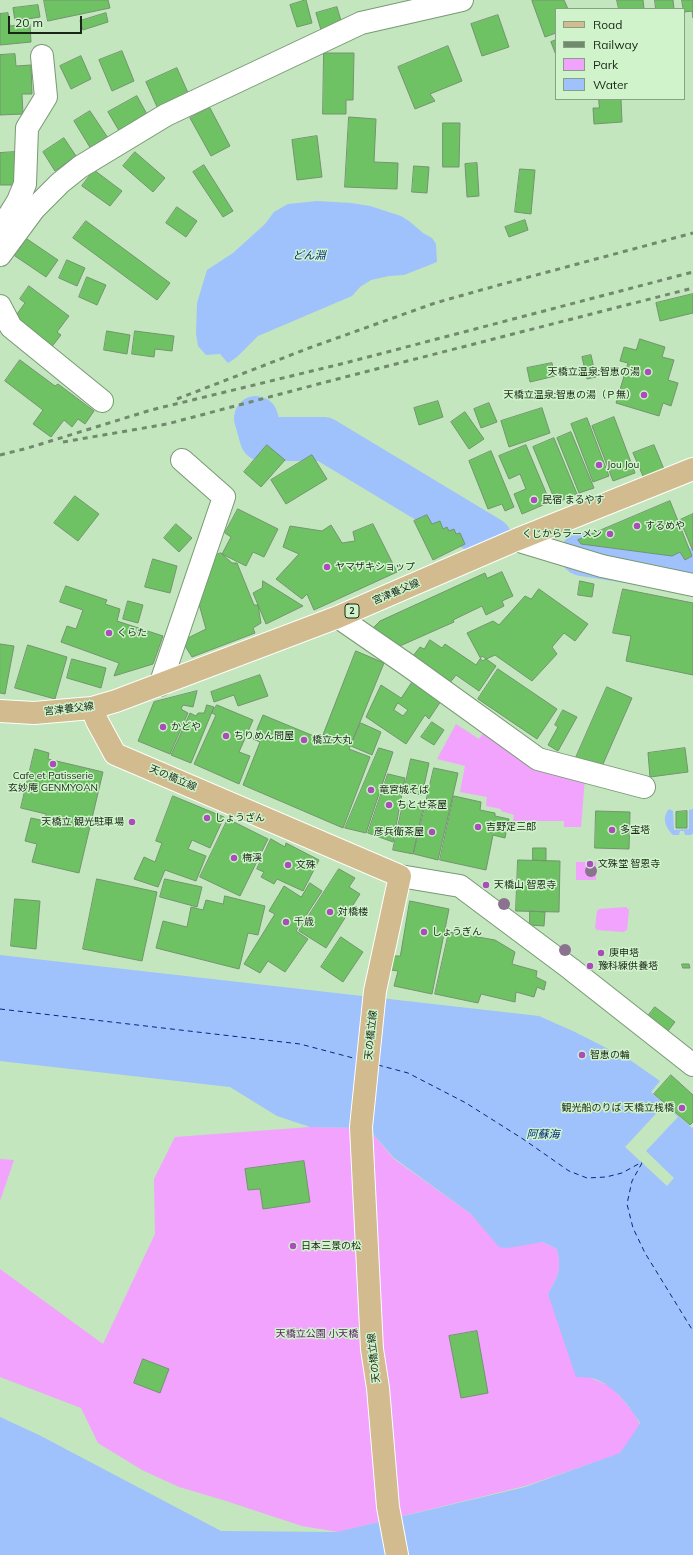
<!DOCTYPE html>
<html>
<head>
<meta charset="utf-8">
<style>
	body { margin:0 }
	#map { position:relative; width:693px; height:1555px; overflow:hidden; background:#c3e6be; font-family:Mulish,sans-serif }
	canvas { display:block }
	.legend { position:absolute; left:555px; top:8px; width:130px; height:92px; box-sizing:border-box; background:#d0f3cb; border:1px solid #87a183; margin:0; padding:5px 7px; list-style:none; font-size:12px; color:#192617 }
	.legend li { display:flex; align-items:center; gap:8px; height:20px }
	.legend b { width:20px; border:1px solid #87a183 }
	.scale { position:absolute; left:8px; top:16px; width:74px; height:18px; box-sizing:border-box; border:2px solid #192617; border-top:0; padding-left:5px; font-size:12px; line-height:14px; white-space:nowrap; color:#192617; -webkit-text-stroke:3px #d0f3cb; paint-order:stroke }
</style>
</head>
<body>
<div id="map">
<canvas width="693" height="1555"></canvas>
<ul class="legend">
<li><b style="height:5px;background:#d1bb8f"></b>Road</li>
<li><b style="height:5px;background:#71896d"></b>Railway</li>
<li><b style="height:11px;background:#f1a3fd"></b>Park</li>
<li><b style="height:11px;background:#9fc1fc"></b>Water</li>
</ul>
<div class="scale">20 m</div>
</div>
<script>
const ctx = document.querySelector('canvas').getContext('2d');
ctx.lineJoin = 'round';
function fill(path, color) {
  ctx.fillStyle = color;
  ctx.fill(path, 'evenodd');
}
function stroke(path, color, width, dash) {
  ctx.strokeStyle = color;
  ctx.lineWidth = width;
  ctx.lineCap = dash ? 'butt' : 'round';
  ctx.setLineDash(dash || []);
  ctx.stroke(path);
}
function write(font, color, halo, rows, align = 'center') {
  ctx.font = font + ' Mulish,"Noto Sans JP",sans-serif';
  ctx.lineWidth = 3;
  ctx.setLineDash([]);
  ctx.textBaseline = 'middle';
  ctx.strokeStyle = halo;
  ctx.fillStyle = color;
  for (const [text, x, y, turn = 0] of rows) {
    ctx.save();
    ctx.translate(x, y);
    ctx.rotate((+turn || 0) * Math.PI / 180);
    ctx.textAlign = isNaN(turn) ? turn : align;
    if (halo) ctx.strokeText(text, 0, 0);
    ctx.fillText(text, 0, 0);
    ctx.restore();
  }
}
const green = new Path2D(`
	M456,724L479,739L484,732L585,778L581,827H564V821H513L514,815L501,811V809L486,806L487,797L460,792L465,766L437,759Z
	M576,862H596V880H576Z
	M626,907L629,910L627,930L623,932L597,930L595,928L597,911L599,909Z
	M310,1127L368,1128L394,1159L471,1214L499,1246L543,1242L557,1249C562,1270 558,1276 548,1294L591,1378L612,1387L634,1413L640,1425L638,1431L619,1454L525,1486L338,1532L302,1526L223,1500L179,1487L142,1470L98,1443L81,1408L0,1377V1269L103,1344L155,1234L154,1179L175,1137Z
	M0,1159L14,1160L0,1201Z`);
const water = new Path2D(`
	M317,201L351,203L370,206L401,216L409,221L423,233L432,238L436,244L437,262L404,275L389,276L371,280L360,287L352,296L258,336L237,357L228,363L220,354L206,355L198,346L196,334L197,303L207,270L233,253L265,224L274,212L288,204Z
	M669,809L673,811L674,830L689,829V810L693,809V833L691,835H685L684,831H680L679,835H673C666,828 661,818 669,809Z
	M0,955L539,1016L575,1032L630,1060L660,1081L651,1092L692,1128L693,1127V1555H0V1417L39,1435L221,1531L337,1532L525,1487L620,1453L636,1430L640,1423C629,1405 613,1384 592,1378C587,1377 581,1377 576,1377L548,1294C558,1276 562,1270 557,1249L543,1242L507,1248L499,1247L471,1214L394,1158L368,1128L310,1127L277,1116L230,1087L0,1061Z`);
const pier = new Path2D(`
	M665,1104L678,1117L646,1151L674,1178L667,1186L625,1147Z`);
const river = new Path2D(`
	M256,418L262,439H324L490,539
	M582,554L693,571`);
const ferry = new Path2D(`
	M0,1009L300,1044L357,1059
	M378,1065L408,1073L466,1103L523,1139L569,1171L587,1178L606,1177L622,1173L642,1162
	M642,1163L632,1181L627,1204L633,1228L645,1253L693,1331`);
const building = new Path2D(`
	M44,0H108L110,8L48,21Z
	M306,0L312,23L297,27L290,5Z
	M535,0H564L568,9H556V33L545,37L532,1Z
	M617,0H643L644,9H619Z
	M655,0H673L674,9H656Z
	M682,0H693V18L692,11L684,12Z
	M38,5L40,17L15,21L13,8Z
	M337,7L342,24L321,30L316,13Z
	M8,13L10,26L30,24L31,42L0,45V14Z
	M106,13L108,22L83,30L80,21Z
	M498,15L509,47L482,56L471,24Z
	M556,40V55L551,42Z
	M448,46L462,81L430,94L435,101L415,109L398,67Z
	M122,51L134,81L112,91L99,60Z
	M324,53H354L353,100H346V114H323Z
	M15,54L16,66L31,65L32,94H22L23,114L0,115V55Z
	M81,56L91,79L71,89L60,66Z
	M177,68L189,95L158,109L146,82Z
	M137,96L149,118L121,134L108,112Z
	M599,99H621L622,122L594,124L593,108H599Z
	M210,108L230,146L211,156L190,118Z
	M90,111L108,138L91,149L74,121Z
	M349,117L376,119L374,162L398,163L397,189L345,187Z
	M443,123H460L459,167H443Z
	M317,136L322,177L297,180L292,140Z
	M64,138L76,156L55,171L43,152Z
	M15,152L16,185H0V153Z
	M135,152L165,178L153,192L123,166Z
	M477,163L479,196L467,197L465,164Z
	M204,165L233,211L223,217L193,172Z
	M414,166L429,167L427,193L412,192Z
	M520,169L535,170L531,214L515,212Z
	M94,170L122,191L110,206L82,186Z
	M177,207L197,221L186,237L166,223Z
	M525,220L528,230L509,237L505,227Z
	M86,221L170,283L157,300L73,238Z
	M27,239L58,260L46,277L15,256Z
	M67,260L85,268L77,286L59,278Z
	M87,277L106,285L97,305L79,297Z
	M29,286L69,316L57,332L61,335L50,349L12,321L25,303L20,299Z
	M693,294V313L660,321L656,303Z
	M107,331L130,335L127,354L104,350Z
	M135,331L174,336L172,351L155,349L154,357L132,354Z
	M640,339L665,347L662,357L674,360L668,380L678,383L671,406L663,403L659,416L616,403L628,363L620,361L624,347L636,350Z
	M591,355L596,377L587,379L582,357Z
	M20,360L55,386L58,384L94,411L85,424L78,419L72,427L64,420L51,437L33,424L43,410L5,381Z
	M552,363L555,376L530,382L527,368Z
	M438,401L443,417L419,425L414,408Z
	M489,403L497,422L481,428L474,409Z
	M542,408L550,433L509,447L501,421Z
	M465,412L484,439L469,449L451,422Z
	M614,417L635,473L613,481L592,426Z
	M587,418L609,476L593,482L571,424Z
	M571,432L594,488L579,493L557,438Z
	M554,438L577,494L556,503L533,447Z
	M267,445L285,460L261,487L244,472Z
	M526,445L550,502L522,514L514,494L526,489L520,474L509,479L499,456Z
	M654,445L666,474L646,483L633,453Z
	M491,451L514,507L505,511L502,504L488,509L469,461Z
	M312,455L327,479L286,504L271,480Z
	M75,496L99,514L78,541L54,523Z
	M670,501L692,556L685,560L680,552L672,556L581,544L578,540Z
	M238,509L278,529L264,557L253,552L246,566L222,554L231,537L225,533Z
	M693,514V551L680,520Z
	M427,515L432,524L440,521L443,529L447,527L449,531L454,529L456,534L460,533L465,544L433,560L414,521Z
	M176,524L192,538L179,552L164,538Z
	M373,524L397,572L314,610L307,594L302,599L276,579L299,554L283,547L290,526L322,531L331,525L342,543L355,541L353,532Z
	M221,553L232,563H237L254,605H258L261,623L253,628L255,633L192,657L182,641L206,629L197,597L208,558Z
	M153,559L177,566L170,593L145,587Z
	M502,572L513,596L502,601L504,606L486,615L482,606L453,620L454,622L393,649L370,631L380,621L485,573L487,578Z
	M263,581L303,606L266,624L253,593L262,588Z
	M580,581L594,584L592,597L578,595Z
	M66,586L107,600L105,604L120,609L117,621L163,636L153,664L114,676L119,663L61,642L67,626L76,629L83,610L60,602Z
	M539,589L588,624L575,641L564,633L552,647L557,654L532,681L495,655L482,661L467,633L493,621L499,625L525,596L531,599Z
	M623,589L693,603V675L626,661L631,636L613,633Z
	M128,601L143,605L138,623L123,619Z
	M430,640L442,648L445,644L476,665L482,656L496,666L479,691L456,675L449,684L413,656L420,647L424,649Z
	M0,644L14,646L5,694L0,693Z
	M28,645L67,657L55,699L15,688Z
	M356,651L384,663L349,749L370,757L343,828L243,785L260,742L253,739L263,715L321,739Z
	M72,659L106,668L101,688L67,678Z
	M498,669L557,709L537,739L478,699Z
	M260,675L268,696L238,706L234,695L214,702L211,692Z
	M413,681L441,701L429,719L425,715L406,744L366,717L381,685L401,698ZM398,703L408,710L403,716L394,710Z
	M607,687L632,698L599,773L574,762Z
	M197,691L193,707L183,705L181,709L188,713L170,754L138,741L154,702Z
	M207,705L214,707L191,763L171,755L190,713L196,716L198,713H204Z
	M217,705L253,720L239,752L250,756L239,784L194,764L216,715L212,713Z
	M563,710L577,717L558,751L548,745L558,727L555,725Z
	M432,722L444,730L434,745L421,737Z
	M361,723L381,732L372,755L351,746Z
	M379,748L393,752L366,833L345,828Z
	M685,748L688,772L650,777L648,753Z
	M35,749L49,753L48,759L103,772L79,873L32,862L37,844L25,841L31,818L45,821L46,814L21,808Z
	M411,759L429,763L422,795L404,791Z
	M434,768L458,773L438,860L414,854Z
	M388,774L405,778L393,842L368,833Z
	M173,796L224,817L210,848L192,840L188,849L206,856L196,881L165,870L158,887L134,879L144,857L155,862L162,843L156,841Z
	M454,796L481,802L480,810L495,813V816L509,819L505,838L493,835L486,870L440,860Z
	M403,804L423,808L413,854L393,850Z
	M596,811L630,812L629,849L595,848Z
	M687,811V828H676V812Z
	M228,819L268,839L240,896L200,877Z
	M271,839L285,847L286,843L319,860L303,891L277,879L274,884L261,877L264,872L257,869Z
	M533,848H546V861L533,860Z
	M518,860L560,861L559,912L516,911Z
	M339,869L355,878L349,887L360,894L326,948L299,931Z
	M97,879L157,892L142,961L83,949Z
	M165,879L202,887L197,907L160,897Z
	M310,883L322,891L296,931L308,939L285,972L268,961L260,973L244,964L275,914L269,911L284,886L301,897Z
	M225,896L265,906L258,935L248,933L239,969L156,948L163,921L187,927L191,907L203,910L206,900L223,904Z
	M15,899L40,901L36,949L11,946Z
	M410,901L449,909L432,994L394,986L398,971L391,970L394,956H400Z
	M530,911L545,912L544,926L530,925Z
	M449,932L495,940L515,952L512,964L537,971L536,977L546,982L544,990L537,987L534,997L516,992L515,1002L481,994L478,1003L435,994Z
	M341,937L363,952L343,982L321,967Z
	M682,964H689L690,968H683Z
	M655,1007L675,1022L668,1031L648,1016Z
	M671,1075L693,1095V1122L690,1125L654,1094Z
	M304,1161L310,1202L263,1209L260,1189L248,1190L245,1169Z
	M477,1331L488,1393L461,1398L449,1336Z
	M143,1359L169,1369L160,1393L134,1383Z`);
const minor = new Path2D(`
	M0,230L18,201L25,184L27,128L46,97L42,56
	M0,255L34,209L60,183L80,167L166,115L361,23L462,0
	M0,306L11,327L102,401
	M516,540L602,566L693,585
	M338,617L409,666L538,759L644,787
	M160,685L224,497L182,460
	M400,876L460,886L571,969L693,1065`);
const major = new Path2D(`
	M92,708L97,721L115,754L400,876L375,991L361,1127L372,1349L378,1388L388,1507L397,1555
	M0,711L34,713L92,708L116,701L338,617L516,540L693,469`);
const rail = new Path2D(`
	M177,399L309,348L435,303L499,285L693,233
	M63,442L167,424L345,377L693,288
	M0,455L28,448L151,410L349,362L693,272`);
const trees = [
	[591,871],
	[504,904],
	[565,950]
];
const markers = [
	[648,372,4,"#a94eb9"],
	[644,395,4,"#a94eb9"],
	[599,465,4,"#a94eb9"],
	[534,500,4,"#a94eb9"],
	[637,526,4,"#a94eb9"],
	[610,534,4,"#a94eb9"],
	[327,567,4,"#a94eb9"],
	[109,633,4,"#a94eb9"],
	[163,727,4,"#a94eb9"],
	[226,736,4,"#a94eb9"],
	[304,740,4,"#a94eb9"],
	[53,764,4,"#a94eb9"],
	[371,790,4,"#a94eb9"],
	[389,805,4,"#a94eb9"],
	[207,818,4,"#a94eb9"],
	[132,822,4,"#a94eb9"],
	[478,827,4,"#a94eb9"],
	[612,830,4,"#a94eb9"],
	[432,832,4,"#a94eb9"],
	[234,858,4,"#a94eb9"],
	[590,864,4,"#a94eb9"],
	[288,865,4,"#a94eb9"],
	[486,885,4,"#a94eb9"],
	[330,912,4,"#a94eb9"],
	[286,922,4,"#a94eb9"],
	[424,932,4,"#a94eb9"],
	[601,953,4,"#a94eb9"],
	[590,966,4,"#a94eb9"],
	[582,1055,4,"#a94eb9"],
	[682,1108,4,"#a94eb9"],
	[293,1246,4,"#a94eb9"]
];
const shields = [
	[352,611,14]
];
const shieldNames = [
	["2",352,611]
];
const poiNames = [
	["天橋立温泉;智恵の湯",640,372,"right"],
	["天橋立温泉;智恵の湯（Ｐ無）",636,395,"right"],
	["Jou Jou",607,465],
	["民宿 まるやす",542,500],
	["するめや",645,526],
	["くじからラーメン",602,534,"right"],
	["ヤマザキショップ",335,567],
	["くらた",117,633],
	["かどや",171,727],
	["ちりめん問屋",234,736],
	["橋立大丸",312,740],
	["Cafe et Patisserie",53,776,"center"],
	["玄妙庵 GENMYOAN",53,788,"center"],
	["竜宮城そば",379,790],
	["ちとせ茶屋",397,805],
	["しょうざん",215,818],
	["天橋立 観光駐車場",124,822,"right"],
	["吉野定三郎",486,827],
	["多宝塔",620,830],
	["彦兵衛茶屋",424,832,"right"],
	["梅渓",242,858],
	["文殊堂 智恩寺",598,864],
	["文殊",296,865],
	["天橋山 智恩寺",494,885],
	["対橋楼",338,912],
	["千歳",294,922],
	["しょうぎん",432,932],
	["庚申塔",609,953],
	["豫科練供養塔",598,966],
	["智恵の輪",590,1055],
	["観光船のりば 天橋立桟橋",674,1108,"right"],
	["日本三景の松",301,1246]
];
const streetNames = [
	["宮津養父線",396,592,-23],
	["宮津養父線",69,709,-7],
	["天の橋立線",173,778,23],
	["天の橋立線",371,1035,-84],
	["天の橋立線",374,1358,-96]
];
const parkNames = [
	["天橋立公園 小天橋",317,1334]
];
const waterNames = [
	["どん淵",309,256],
	["阿蘇海",543,1135]
];
fill(green, '#f1a3fd');
fill(water, '#9fc1fc');
fill(pier, '#c3e6be');
stroke(river, '#9fc1fc', 44);
stroke(ferry, '#002a7d', 1, [5, 4]);
fill(building, '#6ec264');
stroke(building, '#73946f', 1);
stroke(minor, '#789974', 24);
stroke(major, '#fff', 24);
stroke(minor, '#fff', 22);
stroke(major, '#d1bb8f', 22);
stroke(rail, '#71896d', 3, [5, 5]);
ctx.fillStyle = '#8b738f';
for (const [x, y] of trees) {
  ctx.beginPath();
  ctx.arc(x, y, 6, 0, 2 * Math.PI);
  ctx.fill();
}
for (const [x, y, r, color] of markers) {
  const dot = new Path2D();
  dot.arc(x, y, r, 0, 2 * Math.PI);
  ctx.fillStyle = color;
  ctx.fill(dot);
  stroke(dot, '#d0f3cb', 1.5);
}
for (const [x, y, w] of shields) {
  const box = new Path2D();
  box.roundRect(x - w / 2, y - 7, w, 14, 3);
  ctx.fillStyle = '#d0f3cb';
  ctx.fill(box);
  stroke(box, '#192617', 1);
}
write('bold 9px', '#192617', null, shieldNames);
write('10px', '#192617', '#d0f3cb', poiNames, 'left');
write('10px', '#192617', '#d0f3cb', streetNames);
write('10px', '#5d1569', '#d0f3cb', parkNames);
write('italic 11px', '#002a7d', '#d0f3cb', waterNames);
</script>
</body>
</html>
